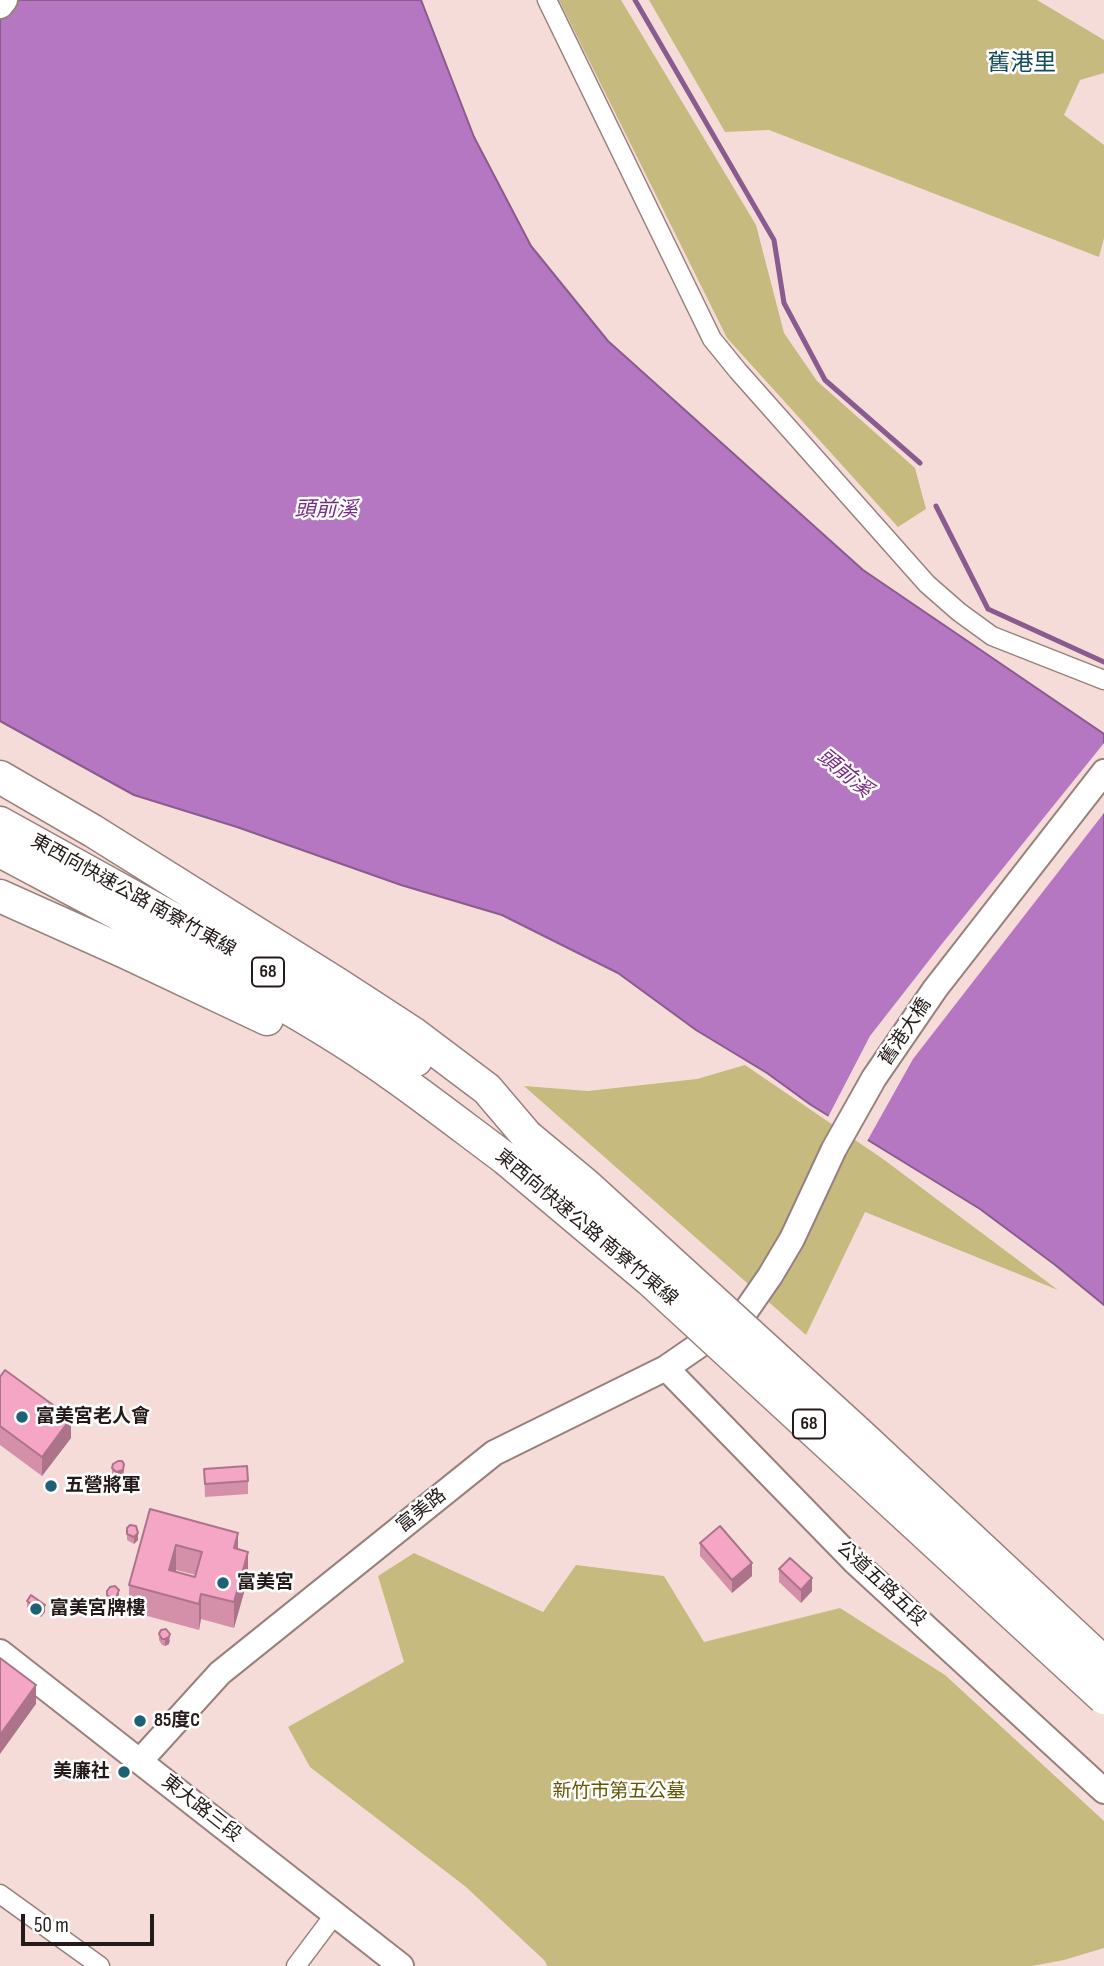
<!DOCTYPE html>
<html>
<head>
<meta charset="utf-8">
<style>
	body { margin:0 }
	#map { position:relative; width:1104px; height:1966px; overflow:hidden; background:#f6dcd8; font-family:"Sofia Sans Condensed",sans-serif }
	canvas { display:block }
	.scale { position:absolute; left:21px; top:1914px; width:133px; height:32px; box-sizing:border-box; border:4px solid #231a19; border-top:0; padding-left:9px; font-size:21px; line-height:24px; white-space:nowrap; color:#231a19; -webkit-text-stroke:5px #fff; paint-order:stroke }
</style>
</head>
<body>
<div id="map">
<canvas width="1104" height="1966"></canvas>
<div class="scale">50 m</div>
</div>
<script>
const ctx = document.querySelector('canvas').getContext('2d');
ctx.lineJoin = 'round';
function fill(path, color) {
  ctx.fillStyle = color;
  ctx.fill(path, 'evenodd');
}
function stroke(path, color, width, dash) {
  ctx.strokeStyle = color;
  ctx.lineWidth = width;
  ctx.lineCap = dash ? 'butt' : 'round';
  ctx.setLineDash(dash || []);
  ctx.stroke(path);
}
function write(font, color, halo, rows, align = 'center') {
  ctx.font = font + ' "Sofia Sans Condensed","Noto Sans TC",sans-serif';
  ctx.lineWidth = 5;
  ctx.setLineDash([]);
  ctx.textBaseline = 'middle';
  ctx.strokeStyle = halo;
  ctx.fillStyle = color;
  for (const [text, x, y, turn = 0] of rows) {
    ctx.save();
    ctx.translate(x, y);
    ctx.rotate((+turn || 0) * Math.PI / 180);
    ctx.textAlign = isNaN(turn) ? turn : align;
    if (halo) ctx.strokeText(text, 0, 0);
    ctx.fillText(text, 0, 0);
    ctx.restore();
  }
}
const green = new Path2D(`
	M559,0H621L756,225L784,333L817,381L915,468L926,509L898,527L727,338Z
	M649,0H1037L1104,40V73L1080,80L1064,115L1104,145V238L1099,257L769,130L725,132Z
	M745,1065L883,1159L1058,1290L865,1212L806,1335L524,1086L588,1091L697,1079Z
	M414,1553L543,1612L576,1565L664,1576L704,1642L840,1608L945,1675L1104,1821V1948L1064,1960L1032,1966H547L545,1961L466,1887L310,1767L288,1727L404,1662L378,1576Z`);
const water = new Path2D(`
	M0,0H421L474,137L531,246L608,341L863,570L1104,734V1305L1054,1264L980,1209L811,1105L767,1073L696,1030L618,973L502,915L401,885L237,827L134,795L0,721Z`);
const pier = new Path2D(`
	M1104,743V813L913,1059L866,1143L827,1119L870,1036L941,945Z`);
const stream = new Path2D(`
	M635,0L774,240L784,303L825,380L920,463
	M936,506L988,609L1104,662`);
const street = new Path2D(`
	M547,0L712,339L738,371L927,584L959,612L992,636L1104,680
	M0,1894L100,1966
	M296,1966L335,1914`);
const secondary = new Path2D(`
	M666,1368L855,1562L1104,1791
	M0,1652L401,1966
	M140,1761L220,1673L494,1453L666,1368L743,1315L770,1276L792,1239L834,1149L874,1078L935,989L1104,772`);
const primary = new Path2D(`
	M0,5L4,0`);
const highway = new Path2D(`
	M0,777L93,831L339,985L414,1034L487,1089L527,1136
	M0,823L296,987L416,1060
	M0,851C109,909 219,966 325,1030C388,1068 447,1115 506,1159
	M0,896L125,952L267,1019`);
const highwayBridge = new Path2D(`
	M527,1136L586,1185L858,1433L1104,1663
	M506,1159L650,1280L1104,1698`);
const wall = new Path2D(`
	M0,1377L71,1438L42,1476L0,1445Z
	M112,1468L124,1471L123,1477L116,1478L112,1474Z
	M204,1469L248,1481V1494L205,1497Z
	M150,1509L238,1550L248,1578L234,1628L201,1619L199,1630L129,1611V1585ZM176,1570L196,1575L195,1577L176,1572Z
	M127,1528L138,1540L134,1544L127,1540Z
	M700,1543L752,1576L732,1593L700,1556Z
	M779,1569L812,1591L801,1603L779,1582Z
	M107,1591L119,1597L116,1604L112,1605L107,1602Z
	M27,1601L45,1612L41,1617L27,1607Z
	M159,1634L170,1640L169,1644L165,1646L162,1645L159,1640Z`);
const shadedWall = new Path2D(`
	M71,1418V1438L42,1476V1457Z
	M124,1464L123,1477L116,1478V1472Z
	M138,1533V1540L134,1544V1537Z
	M238,1533V1558L234,1548Z
	M176,1545V1570L169,1596V1570Z
	M248,1552V1578L234,1628V1602Z
	M752,1563V1576L732,1593V1580Z
	M812,1578V1591L801,1603V1590Z
	M119,1590V1597L116,1604L112,1605V1598Z
	M201,1594V1619L199,1630V1604Z
	M45,1605V1612L41,1617V1611Z
	M170,1634L169,1644L165,1646V1639Z
	M36,1685V1704L0,1754V1735Z`);
const building = new Path2D(`
	M5,1370L71,1418L42,1457L0,1426V1377Z
	M118,1461H122L124,1464L123,1470L116,1472L112,1468L113,1464Z
	M247,1466L248,1481L205,1484L204,1469Z
	M150,1509L238,1533L234,1548L248,1552L234,1602L201,1594L199,1604L129,1585ZM176,1545L202,1552L195,1577L169,1570Z
	M130,1525L136,1526L138,1533L134,1537L127,1534V1528Z
	M720,1526L752,1563L732,1580L700,1543Z
	M790,1558L812,1578L801,1590L779,1569Z
	M115,1586L119,1590L116,1598H112L107,1595V1591L110,1587Z
	M31,1595L45,1605L41,1611L27,1601Z
	M166,1629L170,1634L169,1637L165,1639H162L159,1634L161,1630Z
	M0,1658L36,1685L0,1735Z`);
const markers = [
	[22,1417,7,"#1d6274"],
	[51,1486,7,"#1d6274"],
	[223,1583,7,"#1d6274"],
	[36,1609,7,"#1d6274"],
	[140,1721,7,"#1d6274"],
	[124,1772,7,"#1d6274"]
];
const shields = [
	[268,972,32],
	[809,1424,32]
];
const shieldNames = [
	["68",268,972],
	["68",809,1424]
];
const streetNames = [
	["東西向快速公路 南寮竹東線",133,896,29],
	["舊港大橋",906,1032,-56],
	["東西向快速公路 南寮竹東線",586,1228,40],
	["富美路",422,1511,-39],
	["公道五路五段",881,1584,43],
	["東大路三段",201,1809,38]
];
const poiNames = [
	["富美宮老人會",36,1417],
	["五營將軍",65,1486],
	["富美宮",237,1583],
	["富美宮牌樓",50,1609],
	["85度C",154,1721],
	["美廉社",110,1772,"right"]
];
const parkNames = [
	["新竹市第五公墓",619,1792]
];
const waterNames = [
	["頭前溪",326,511],
	["頭前溪",844,774,39]
];
const quarterNames = [
	["舊港里",1022,64]
];
fill(green, '#c7ba7f');
fill(water, '#b577c1');
stroke(water, '#895b8f', 2);
fill(pier, '#f6dcd8');
stroke(stream, '#895b8f', 5);
stroke(street, '#98817d', 21);
stroke(secondary, '#98817d', 28);
stroke(primary, '#98817d', 30);
stroke(highway, '#98817d', 35);
stroke(street, '#fff', 18);
stroke(secondary, '#fff', 24);
stroke(primary, '#fff', 26);
stroke(highway, '#fff', 32);
stroke(highwayBridge, '#98817d', 35, []);
stroke(highwayBridge, '#fff', 32);
fill(wall, '#d48fa9');
fill(shadedWall, '#ac748a');
fill(building, '#f6a6c5');
stroke(building, '#ac748a', 2);
for (const [x, y, r, color] of markers) {
  const dot = new Path2D();
  dot.arc(x, y, r, 0, 2 * Math.PI);
  ctx.fillStyle = color;
  ctx.fill(dot);
  stroke(dot, '#fff', 2.5);
}
for (const [x, y, w] of shields) {
  const box = new Path2D();
  box.roundRect(x - w / 2, y - 14.5, w, 29, 5);
  ctx.fillStyle = '#fff';
  ctx.fill(box);
  stroke(box, '#231a19', 2);
}
write('bold 18px', '#231a19', null, shieldNames);
write('19px', '#231a19', '#fff', streetNames);
write('bold 19px', '#231a19', '#fff', poiNames, 'left');
write('19px', '#645500', '#fff', parkNames);
write('italic 21px', '#772b85', '#fff', waterNames);
write('23px', '#164c5a', '#fff', quarterNames);
</script>
</body>
</html>
